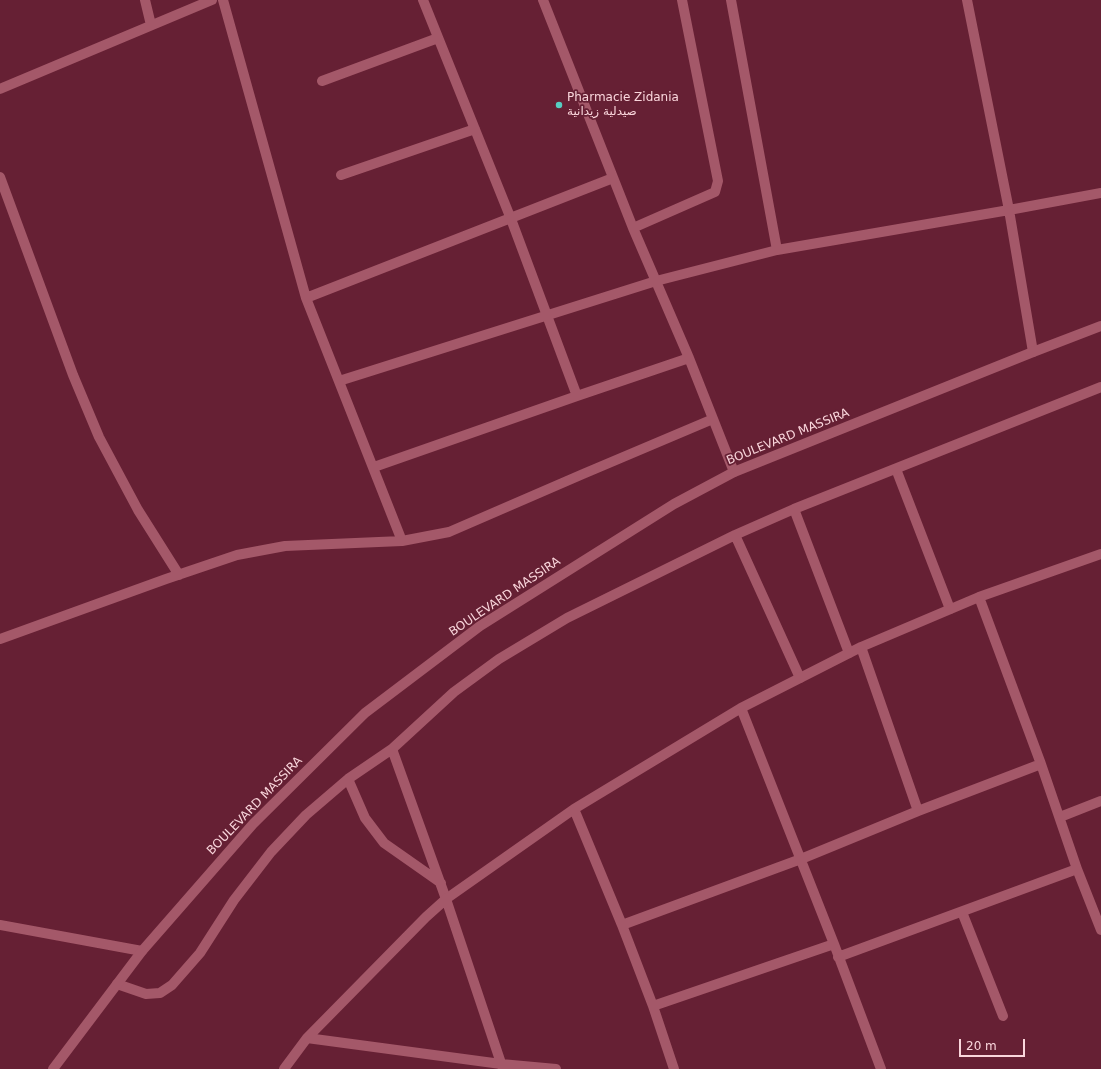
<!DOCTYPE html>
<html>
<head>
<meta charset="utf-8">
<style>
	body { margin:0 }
	#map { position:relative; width:1101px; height:1069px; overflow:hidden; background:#662034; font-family:"DejaVu Sans",sans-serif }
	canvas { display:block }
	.scale { position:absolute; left:959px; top:1039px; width:66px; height:18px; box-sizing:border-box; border:2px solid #fad6dc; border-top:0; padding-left:5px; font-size:12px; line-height:14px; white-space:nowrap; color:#fad6dc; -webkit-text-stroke:3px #662034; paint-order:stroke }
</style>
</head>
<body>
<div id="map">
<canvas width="1101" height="1069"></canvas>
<div class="scale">20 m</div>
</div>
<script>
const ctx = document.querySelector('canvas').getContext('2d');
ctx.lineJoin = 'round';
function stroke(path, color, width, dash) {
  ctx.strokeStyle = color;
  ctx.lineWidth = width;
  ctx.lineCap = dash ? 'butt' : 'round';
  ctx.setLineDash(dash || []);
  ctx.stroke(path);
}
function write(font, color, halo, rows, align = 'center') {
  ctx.font = font + ' "DejaVu Sans","Noto Naskh Arabic",sans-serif';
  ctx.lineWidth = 3.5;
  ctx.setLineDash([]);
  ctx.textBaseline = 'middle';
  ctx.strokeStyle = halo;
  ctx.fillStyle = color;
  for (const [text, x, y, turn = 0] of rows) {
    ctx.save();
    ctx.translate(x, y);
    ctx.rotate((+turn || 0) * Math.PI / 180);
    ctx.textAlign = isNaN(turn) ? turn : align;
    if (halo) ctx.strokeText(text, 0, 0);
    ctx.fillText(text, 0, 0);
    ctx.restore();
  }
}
const lane = new Path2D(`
	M896,469L950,609
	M794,509L849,653
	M735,535L800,678
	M392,749L446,899
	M348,779L365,818L384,843L441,883
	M962,912L1003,1016
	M117,984L146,994L160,993L172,985L200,953L234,900L271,852L306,815L348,779L392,749L454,692L499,659L567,618L735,535L794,509L1101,387`);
const street = new Path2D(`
	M145,0L151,25
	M223,0L306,298L402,541
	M423,0L511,219L577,396
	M543,0L633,228L689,358L734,472
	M731,0L777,250
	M967,0L1009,210L1033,352
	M322,81L438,38
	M0,89L212,0
	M341,175L475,129
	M0,177L73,375L99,437L138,510L179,575
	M633,228L715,192L718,181L682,0
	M306,298L613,178
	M339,381L656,281L777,250L1009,210L1101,193
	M374,467L577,396L689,358
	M979,597L1041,764L1077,869L1101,930
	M0,639L166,579L237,555L285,546L402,541L449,532L583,474L713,419
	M861,647L918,811
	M741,708L834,944L881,1069
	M574,809L622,925L653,1006L674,1069
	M1060,817L1101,801
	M446,899L503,1069
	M0,925L142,951
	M622,925L801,859L918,811L1041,764
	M838,957L1077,869
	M653,1006L834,944
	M307,1038L501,1064L556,1069
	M284,1069L307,1038L426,917L446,899L574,809L741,708L861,647L979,597L1101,554`);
const secondary = new Path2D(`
	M53,1069L142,951L253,824L365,713L480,626L674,504L734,472L1033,352L1101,326`);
const markers = [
	[559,105,4,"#57cec2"]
];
const poiNames = [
	["Pharmacie Zidania",567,98],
	["صيدلية زيدانية",567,112]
];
const streetNames = [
	["BOULEVARD MASSIRA",788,437,-22],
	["BOULEVARD MASSIRA",505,597,-34],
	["BOULEVARD MASSIRA",255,806,-46]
];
stroke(lane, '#a45869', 10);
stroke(street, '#a45869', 10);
stroke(secondary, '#a45869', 10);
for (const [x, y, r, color] of markers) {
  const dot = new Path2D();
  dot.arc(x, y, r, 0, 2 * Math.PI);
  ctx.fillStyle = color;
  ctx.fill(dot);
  stroke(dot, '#662034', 1.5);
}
write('12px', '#fad6dc', '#662034', poiNames, 'left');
write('12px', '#fad6dc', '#662034', streetNames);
</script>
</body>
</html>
